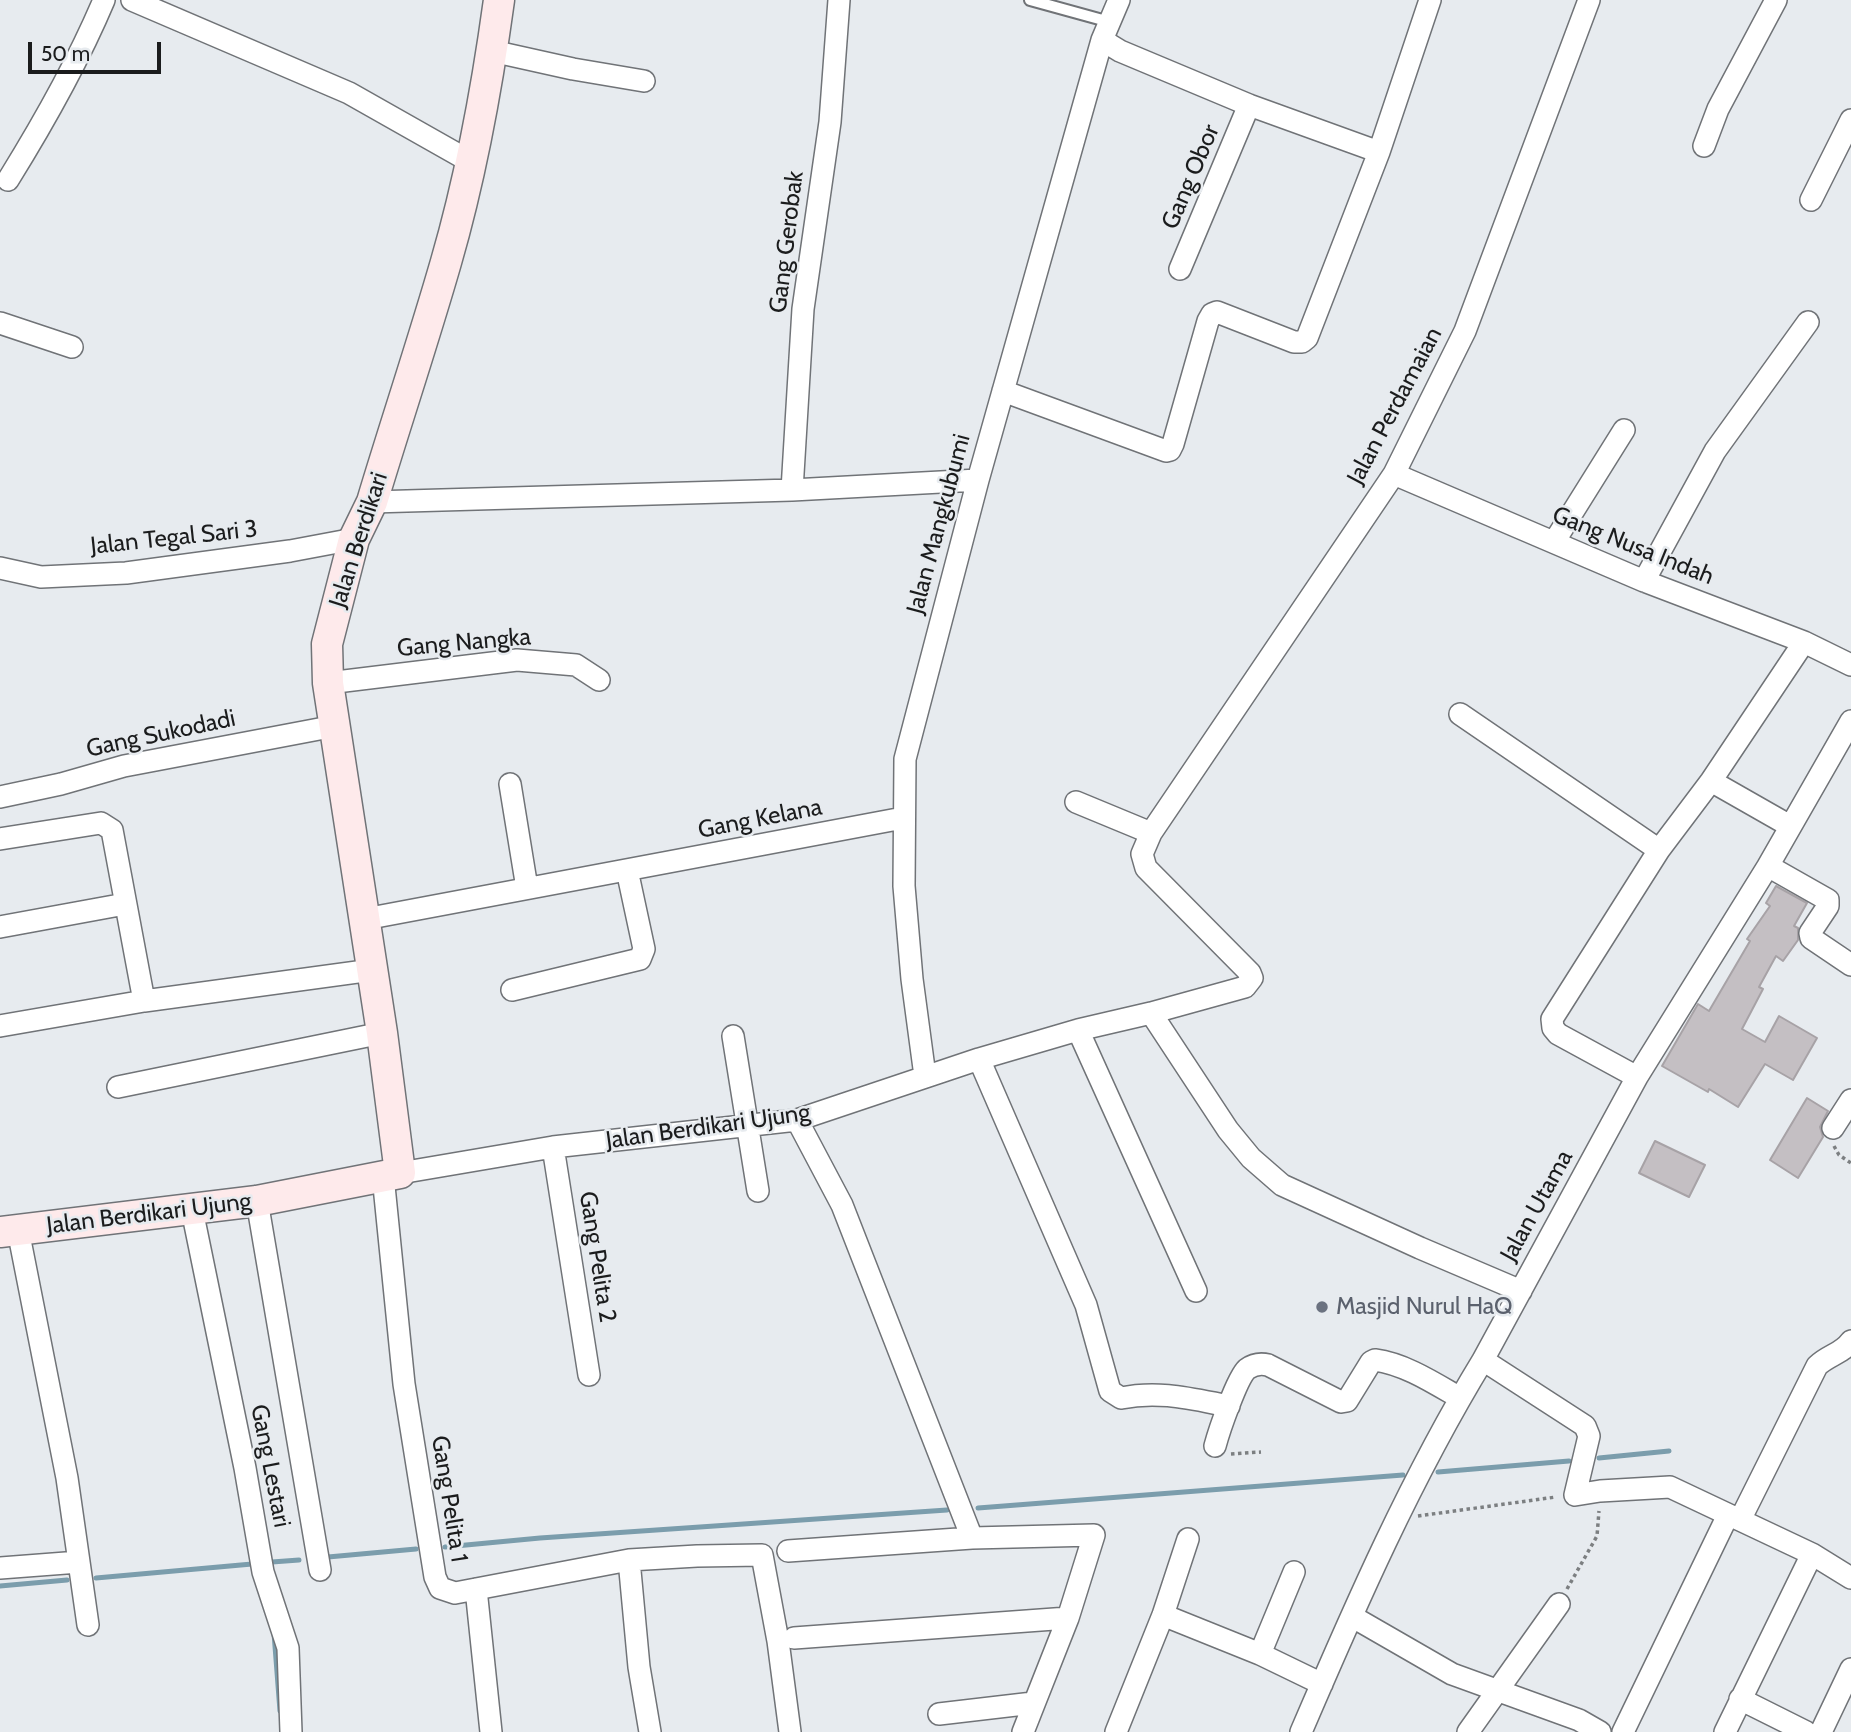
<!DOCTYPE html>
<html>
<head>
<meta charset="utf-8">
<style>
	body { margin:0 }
	#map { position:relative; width:1851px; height:1732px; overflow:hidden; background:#e7ebef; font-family:Cabin,sans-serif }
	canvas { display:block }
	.scale { position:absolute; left:28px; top:42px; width:133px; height:32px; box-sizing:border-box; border:4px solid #1b1c1d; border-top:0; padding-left:9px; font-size:21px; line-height:24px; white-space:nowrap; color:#1b1c1d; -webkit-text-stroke:5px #e7ebef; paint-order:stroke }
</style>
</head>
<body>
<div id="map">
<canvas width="1851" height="1732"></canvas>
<div class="scale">50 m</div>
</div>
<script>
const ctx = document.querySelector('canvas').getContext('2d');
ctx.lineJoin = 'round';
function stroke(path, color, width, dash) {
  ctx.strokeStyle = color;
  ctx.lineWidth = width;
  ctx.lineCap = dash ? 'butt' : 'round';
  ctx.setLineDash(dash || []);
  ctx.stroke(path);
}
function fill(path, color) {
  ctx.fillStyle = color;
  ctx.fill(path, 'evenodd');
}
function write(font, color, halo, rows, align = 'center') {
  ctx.font = font + ' Cabin,sans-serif';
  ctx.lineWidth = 5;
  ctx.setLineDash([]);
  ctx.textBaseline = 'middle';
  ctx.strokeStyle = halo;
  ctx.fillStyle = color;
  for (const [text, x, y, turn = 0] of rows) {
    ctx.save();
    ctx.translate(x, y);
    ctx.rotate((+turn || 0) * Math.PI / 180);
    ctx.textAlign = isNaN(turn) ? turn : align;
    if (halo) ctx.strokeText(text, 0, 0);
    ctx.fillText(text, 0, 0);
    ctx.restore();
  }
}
const stream = new Path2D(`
	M1599,1458L1669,1451
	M1438,1472L1569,1461
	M978,1508L1403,1475
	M445,1547L540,1538L947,1510
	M328,1557L416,1549
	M272,1562L299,1560
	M96,1578L252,1564
	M0,1586L67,1580
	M274,1633L280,1711`);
const building = new Path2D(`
	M1776,886L1807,903L1794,926L1798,928V940L1783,961L1776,956L1759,987L1763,989L1742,1029L1765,1042L1779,1016L1817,1038L1793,1080L1765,1064L1738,1107L1709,1089L1708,1092L1662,1066L1698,1004L1709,1011L1750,941L1747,939L1770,906L1766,903Z
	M1807,1098L1828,1111L1820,1127L1823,1137L1798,1178L1770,1160Z
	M1655,1141L1705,1165L1689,1197L1639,1173Z`);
const path = new Path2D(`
	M1834,1146L1839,1155L1851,1163
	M1231,1454L1261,1452
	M1418,1516L1556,1497
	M1567,1589L1597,1536L1599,1511`);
const lane = new Path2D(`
	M1030,0L1110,22`);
const street = new Path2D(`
	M132,0L349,93L471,162
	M1102,40L1120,51L1249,105L1379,152
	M492,51L573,69L644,81
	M1704,146L1718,109L1776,0
	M8,180C44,122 77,64 104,0
	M1811,200L1851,120
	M1180,269L1249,105
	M0,323L72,347
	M1003,391L1166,451L1170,450L1173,444L1208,321L1212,314L1217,312L1294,342H1302L1307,338L1379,152L1430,0
	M1394,474L1644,581L1804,642L1851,665
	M792,490L803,309L830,122L839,0
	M372,502L792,490L978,480
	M1554,542L1624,430
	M0,568L41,577L126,573L290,551L354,539
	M1644,581L1715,451L1808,322
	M328,683L517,660L576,665L599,680
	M1460,714L1659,850
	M1711,781L1790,826
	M510,784L527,888
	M0,797L61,784L124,766L335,726
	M1076,802L1151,833
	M0,839L101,823L112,830L144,1001
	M1768,866L1828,900V906L1810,933L1811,938L1851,965
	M365,919L903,818
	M0,927L125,904
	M512,990L640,959L644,949L627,870
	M1151,1013L1228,1130L1251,1158L1282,1185L1420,1248L1521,1291
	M0,1026L144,1001L372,970
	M1078,1030L1196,1291
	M733,1036L758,1191
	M979,1059L1086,1305L1110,1391L1121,1398C1159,1390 1192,1399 1229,1406
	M925,1076L912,979L904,886L905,759L978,480L1102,40L1119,0
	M1637,1077L1558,1034L1553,1028L1552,1019L1659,850L1711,781L1804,642
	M118,1087L382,1033
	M797,1120L842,1205L972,1538
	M1833,1128L1851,1100
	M553,1147L589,1375
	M400,1173L553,1147L797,1120L979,1059L1078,1030L1151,1013L1245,987L1252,978L1250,973L1146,868L1142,854L1151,833L1394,474L1465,331L1589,0
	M383,1176L404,1384L435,1577L440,1588L455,1593L629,1560L697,1556L762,1555L778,1641L790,1732
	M257,1201L320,1570
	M192,1210L245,1468L263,1572L288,1648L291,1732
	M18,1230L67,1478L88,1625
	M1483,1360L1585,1426L1589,1436L1575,1495L1600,1491L1670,1487L1812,1554L1851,1578
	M1215,1446C1219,1431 1237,1378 1247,1369C1254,1364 1260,1363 1268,1365L1341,1402L1347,1401L1371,1362L1375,1360C1405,1364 1434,1383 1460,1398
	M1740,1520L1817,1366C1828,1355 1842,1354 1851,1341
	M788,1551L972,1538L1094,1535L1068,1618L1023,1732
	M629,1560L639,1667L650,1732
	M0,1568L79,1562
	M476,1589L491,1732
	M1163,1615L1260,1654L1322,1684
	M1353,1617L1452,1674L1579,1720L1600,1732
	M794,1638L1068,1618
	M1260,1654L1294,1572
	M1740,1699L1806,1732
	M939,1714L1033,1703
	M1116,1732L1163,1615L1188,1539
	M1301,1732C1355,1606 1411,1478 1483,1360L1637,1077L1768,866L1851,721
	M1468,1732L1559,1604
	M1623,1732L1728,1515
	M1725,1732L1812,1554
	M1821,1732L1851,1669`);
const secondary = new Path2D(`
	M0,1232L257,1201L400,1173L382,1033L328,683L327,644L354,539L372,502C396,422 423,342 446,262C471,176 487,88 499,0`);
const markers = [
	[1322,1307,7,"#6b7280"]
];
const streetNames = [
	["Gang Obor",1191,177,-67],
	["Gang Gerobak",787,242,-83],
	["Jalan Perdamaian",1395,406,-62],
	["Jalan Mangkubumi",939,524,-75],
	["Jalan Tegal Sari 3",174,538,-6],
	["Jalan Berdikari",359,540,-72],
	["Gang Nusa Indah",1633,546,22],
	["Gang Nangka",464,643,-5],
	["Gang Sukodadi",161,734,-12],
	["Gang Kelana",760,819,-11],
	["Jalan Berdikari Ujung",708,1127,-8],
	["Jalan Utama",1537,1206,-61],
	["Jalan Berdikari Ujung",149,1214,-7],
	["Gang Pelita 2",597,1257,81],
	["Gang Lestari",270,1466,79],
	["Gang Pelita 1",449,1499,81]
];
const worshipNames = [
	["Masjid Nurul HaQ",1336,1307]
];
stroke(stream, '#7b9dac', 5);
fill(building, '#c4bfc3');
stroke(building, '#a7a2a6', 2);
stroke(lane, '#707377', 14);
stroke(street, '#707377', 24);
stroke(secondary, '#707377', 33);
stroke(path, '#7c7f81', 3.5, [3.5, 3.5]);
stroke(lane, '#fff', 10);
stroke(street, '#fff', 21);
stroke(secondary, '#feeaeb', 30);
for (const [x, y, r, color] of markers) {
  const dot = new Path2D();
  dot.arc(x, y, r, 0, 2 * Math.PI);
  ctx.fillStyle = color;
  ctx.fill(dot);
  stroke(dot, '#e7ebef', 2.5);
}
write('24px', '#1b1c1d', '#e7ebef', streetNames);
write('24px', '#5b616d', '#e7ebef', worshipNames, 'left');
</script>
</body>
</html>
